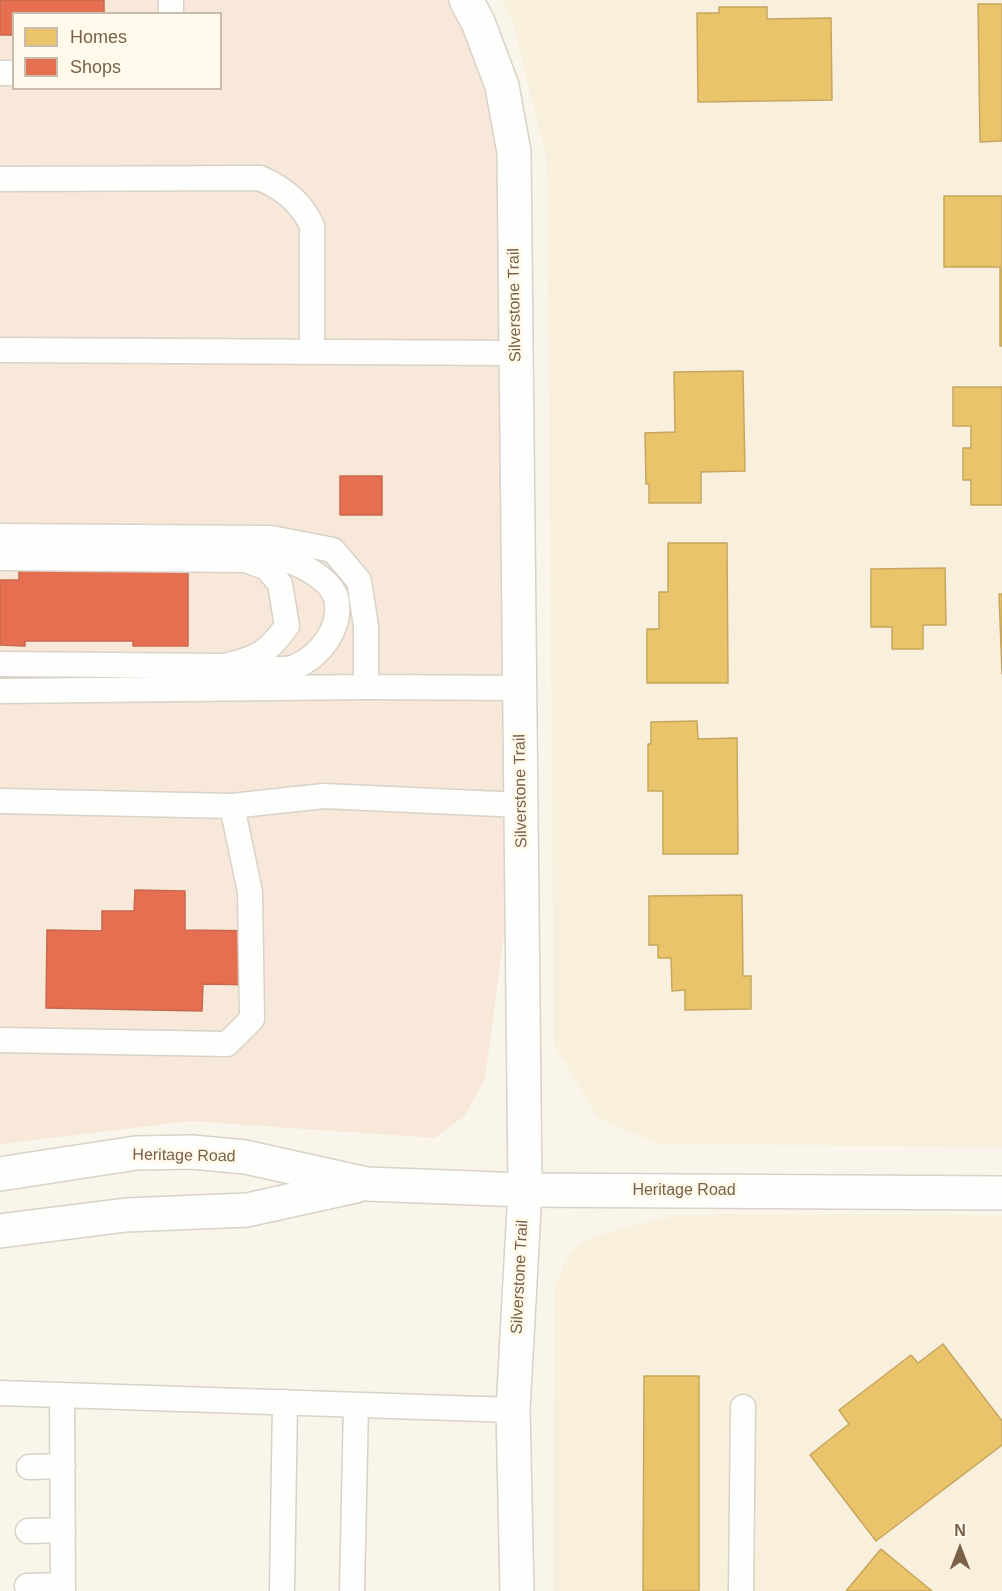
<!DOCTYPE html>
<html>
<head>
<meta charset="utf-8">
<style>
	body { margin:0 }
	#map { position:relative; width:1002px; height:1591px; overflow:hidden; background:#f9f5ea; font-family:Arial,sans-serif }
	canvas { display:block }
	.legend { position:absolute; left:12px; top:12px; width:210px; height:78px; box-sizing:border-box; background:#fffaec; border:2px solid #cabcaa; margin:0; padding:8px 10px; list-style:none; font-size:18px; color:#7a6046 }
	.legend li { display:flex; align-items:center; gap:12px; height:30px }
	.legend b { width:30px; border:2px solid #cabcaa }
	.north { position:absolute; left:930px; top:1519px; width:60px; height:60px; -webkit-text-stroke:4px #fffaec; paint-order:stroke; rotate:0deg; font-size:16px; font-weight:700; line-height:24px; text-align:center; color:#7a6046 }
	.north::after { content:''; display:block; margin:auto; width:21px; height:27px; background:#7a6046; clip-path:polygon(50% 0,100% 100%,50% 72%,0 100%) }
</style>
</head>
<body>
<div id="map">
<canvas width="1002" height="1591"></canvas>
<ul class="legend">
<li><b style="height:16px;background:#e9c46a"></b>Homes</li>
<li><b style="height:16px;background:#e76f51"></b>Shops</li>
</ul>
<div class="north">N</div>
</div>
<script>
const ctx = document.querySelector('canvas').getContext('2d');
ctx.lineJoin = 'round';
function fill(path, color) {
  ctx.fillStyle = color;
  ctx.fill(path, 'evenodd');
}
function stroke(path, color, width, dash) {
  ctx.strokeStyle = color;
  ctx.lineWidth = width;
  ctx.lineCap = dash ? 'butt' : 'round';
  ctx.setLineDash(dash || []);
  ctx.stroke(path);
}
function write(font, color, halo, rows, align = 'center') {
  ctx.font = font + ' Arial,sans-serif';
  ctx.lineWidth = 6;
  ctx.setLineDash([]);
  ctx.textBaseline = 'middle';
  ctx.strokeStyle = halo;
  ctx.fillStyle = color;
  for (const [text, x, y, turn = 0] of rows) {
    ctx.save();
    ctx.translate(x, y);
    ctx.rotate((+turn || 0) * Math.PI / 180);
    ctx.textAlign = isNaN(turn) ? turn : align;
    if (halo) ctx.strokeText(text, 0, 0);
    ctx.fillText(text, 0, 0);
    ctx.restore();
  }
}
const residential = new Path2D(`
	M502,0H1002V1147L658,1144L597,1117L554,1045L547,160L513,22Z
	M736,1214L1002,1215V1591H553L555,1287L563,1266L573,1250L588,1239L623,1228L673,1216Z`);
const commercial = new Path2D(`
	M0,0H466L502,86L521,805L485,1079L465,1115L435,1138L191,1121L0,1144ZM14,14H220V88H14Z`);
const homes = new Path2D(`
	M978,4H1002V141L980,142Z
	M719,7H767V19L831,18L832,100L698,102L697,13H719Z
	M944,196H1002V346H1000V267H944Z
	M743,371L745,471L701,472V503H649V484H646L645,433L675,432L674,372Z
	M953,387H1002V505H971V480H963V448H971V426H953Z
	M668,543H727L728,683H647V629H659V592H668Z
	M945,568L946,625H923V649H892V627H871V569Z
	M999,594H1002V674L1001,646Z
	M697,721L698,739L737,738L738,854H663V791H648V744H651V722Z
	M742,895L743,976H751V1009L685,1010V990L672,991L671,958H658V945H649V896Z
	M943,1344L1002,1421V1445L876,1541L810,1455L849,1424L839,1410L911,1355L918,1363Z
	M644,1376H699V1591H643Z
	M881,1549L932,1591H846Z`);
const shops = new Path2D(`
	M0,0H104V14H14V35H0Z
	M340,476H382V515H340Z
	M19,569L188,570V646H133V641H25V646L0,645V580H19Z
	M135,890L185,891V930L262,931L261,985L203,984L202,1011L46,1008L47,930L102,931V911H134Z`);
const service = new Path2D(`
	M171,14V0
	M0,73H14
	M0,179L260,178C283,188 302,203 312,226V352
	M0,350L516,353
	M0,536L271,538L333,550L359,581L366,626V687
	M0,558L246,560L267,568L280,584L287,626C267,654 257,658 225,666L0,664
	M239,667C253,667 282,672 294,667C320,657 343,627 336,598C331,580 303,565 286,560C276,557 261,560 250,560
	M0,691L366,687L519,688
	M0,801L232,806L324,796L521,805
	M0,1040L227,1044L252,1019L250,892L232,806
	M0,1393L513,1410
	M62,1395L63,1591
	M29,1467L63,1466
	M28,1531L63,1530
	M27,1586L63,1585
	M282,1591L285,1402
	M352,1591L356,1405
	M741,1591L743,1407`);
const minor = new Path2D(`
	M466,0L478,22L502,86L514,152L525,1190L513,1410L517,1591`);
const secondary = new Path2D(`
	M0,1174L136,1153L192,1152L245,1157L367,1184L525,1190L1002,1193
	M0,1231L126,1215L247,1210L356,1186`);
const streetNames = [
	["Silverstone Trail",515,305,-91],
	["Silverstone Trail",521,791,-91],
	["Heritage Road",184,1156,1],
	["Heritage Road",684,1191],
	["Silverstone Trail",520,1277,-87]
];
fill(residential, '#f8f0dc');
fill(commercial, '#f7e8da');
fill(homes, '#e9c46a');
stroke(homes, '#c8a65f', 1.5);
fill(shops, '#e76f51');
stroke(shops, '#c66a4e', 1.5);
stroke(service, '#d8d2c8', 27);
stroke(minor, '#d8d2c8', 36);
stroke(secondary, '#d8d2c8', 36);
stroke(service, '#fefefc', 24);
stroke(minor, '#fefefc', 33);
stroke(secondary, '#fefefc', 33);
write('16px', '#7a6046', '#fffaec', streetNames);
</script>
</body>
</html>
